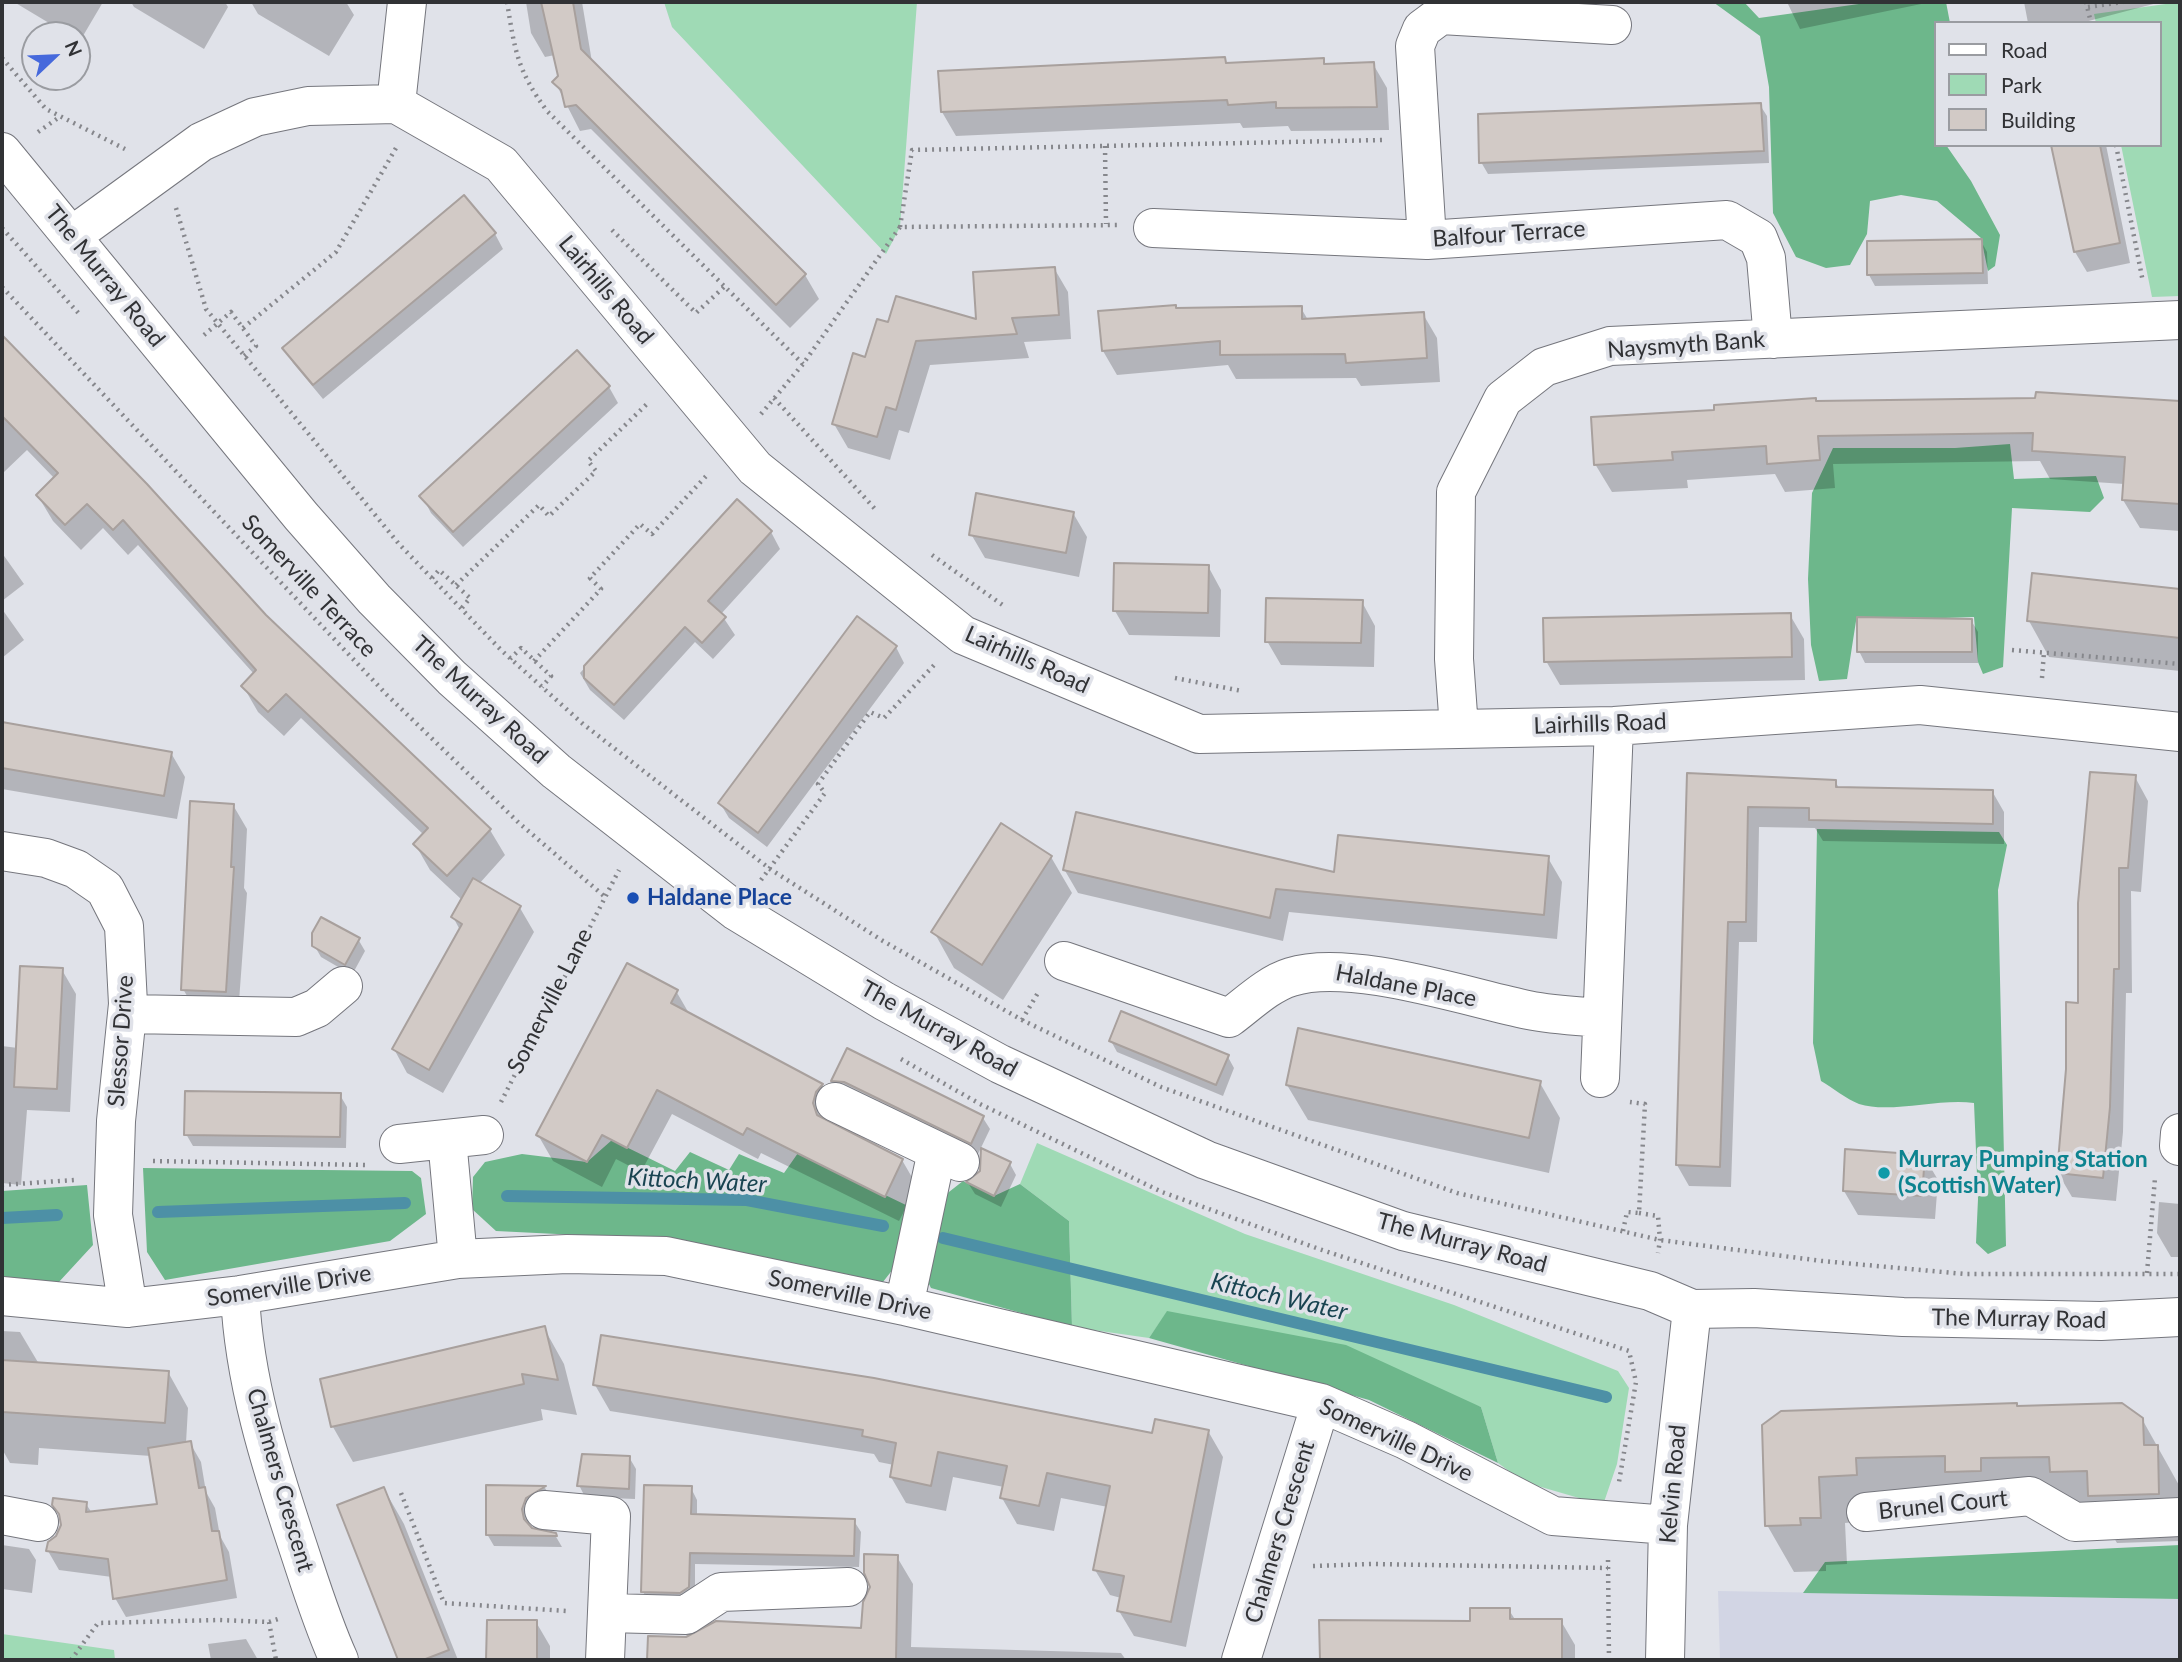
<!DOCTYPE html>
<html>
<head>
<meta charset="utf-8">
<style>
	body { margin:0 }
	#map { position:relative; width:2182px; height:1662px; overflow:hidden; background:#e0e2e9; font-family:Lato,sans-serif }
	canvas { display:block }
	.frame { position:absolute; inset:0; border:4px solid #313235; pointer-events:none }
	.legend { position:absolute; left:1934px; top:21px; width:228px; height:126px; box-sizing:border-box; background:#e0e2e9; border:2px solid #9a9ca1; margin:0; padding:9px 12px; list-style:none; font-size:21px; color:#313235 }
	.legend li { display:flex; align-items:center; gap:14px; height:35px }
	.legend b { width:35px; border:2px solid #9a9ca1 }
	.north { position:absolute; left:21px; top:21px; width:70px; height:70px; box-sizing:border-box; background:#e0e2e9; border:2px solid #9a9ca1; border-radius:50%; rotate:67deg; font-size:19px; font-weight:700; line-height:28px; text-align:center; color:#313235 }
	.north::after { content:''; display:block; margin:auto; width:24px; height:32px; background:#4669dc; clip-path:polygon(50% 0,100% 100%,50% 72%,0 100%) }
</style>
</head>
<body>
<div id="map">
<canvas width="2182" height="1662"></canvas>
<div class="frame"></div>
<ul class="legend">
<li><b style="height:9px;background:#fff"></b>Road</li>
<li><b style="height:19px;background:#9fdab5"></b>Park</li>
<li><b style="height:19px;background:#d2cac6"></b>Building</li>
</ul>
<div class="north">N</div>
</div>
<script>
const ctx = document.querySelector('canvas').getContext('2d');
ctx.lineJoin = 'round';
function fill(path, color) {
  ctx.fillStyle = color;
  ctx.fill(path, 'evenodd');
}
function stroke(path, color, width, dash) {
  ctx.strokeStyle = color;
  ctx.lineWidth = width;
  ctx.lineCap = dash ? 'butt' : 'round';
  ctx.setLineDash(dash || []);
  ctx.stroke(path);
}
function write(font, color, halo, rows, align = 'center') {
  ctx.font = font + ' Lato,sans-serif';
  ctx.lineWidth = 7;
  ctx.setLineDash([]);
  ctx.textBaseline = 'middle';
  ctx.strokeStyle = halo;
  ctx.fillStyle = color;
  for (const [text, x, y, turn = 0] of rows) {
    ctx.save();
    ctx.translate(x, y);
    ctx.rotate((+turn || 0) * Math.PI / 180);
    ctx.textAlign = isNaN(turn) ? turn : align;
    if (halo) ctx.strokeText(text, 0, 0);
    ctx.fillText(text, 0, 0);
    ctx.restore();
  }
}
const built = new Path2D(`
	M1718,1591L2180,1599V1660H1720Z`);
const green = new Path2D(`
	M664,2H917L900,227L886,254L672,27Z
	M2180,2V296L2152,297L2121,145H2159V23H2096L2094,14Z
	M1037,1143L1245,1234L1454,1305L1618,1371L1629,1388L1617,1464L1603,1505L1524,1482L1498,1463L1481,1407L1167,1312L1149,1338L1072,1327L1069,1221L1020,1184Z
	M2,1634L114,1650L115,1660H2Z`);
const forest = new Path2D(`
	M1713,2H1744L1759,18L1873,2H1946L1950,23H1935V145H1946L1971,181L2000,235L1995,266L1988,271L1981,238L1937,201L1901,195L1870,201L1867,234L1850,265L1826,268L1796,257L1773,213L1769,87L1760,36Z
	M2010,444L2014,479L2096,476L2104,498L2090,512L2012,508L2003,667L1983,674L1978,662L1974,617L1856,621L1847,679L1819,681L1811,645L1808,579L1812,493L1833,448H1955Z
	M1817,829L1999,832L2007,845L1998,890L2006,1246L1988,1254L1976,1243L1978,1199L1974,1103C1939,1098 1890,1114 1859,1104C1846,1099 1833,1088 1821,1081L1813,1043Z
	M612,1140L675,1171L690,1152L729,1170L739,1154L784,1173L798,1153L908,1206L897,1264L879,1287L658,1239L496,1231L472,1209L473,1177L485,1162L522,1154L587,1162Z
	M143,1168L412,1171L421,1178L426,1214L390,1241L165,1280L147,1252Z
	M963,1181L994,1196L1020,1184L1069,1221L1072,1327L931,1288L924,1274L940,1199Z
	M87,1185L93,1245L58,1283L2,1277V1191Z
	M1167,1311L1346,1345L1481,1407L1498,1463L1369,1400L1149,1338Z
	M2180,1545V1599L1803,1593L1825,1562Z`);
const shadow = new Path2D(`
	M14,2H103L80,41L77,35H69Z
	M131,2H225L228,7L204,49L134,7Z
	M251,2H346L354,15L329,56L258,14Z
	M526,2H582L592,62L805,275L819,299L790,328L591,129L580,131L555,82L560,77L555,55L545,57L531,33Z
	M1787,2H1931L1800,29Z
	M2024,2H2161L2081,23H2028Z
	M1224,59L1228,65L1323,60L1326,66L1373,64L1387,88L1389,130L1291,131L1288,126L1243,128L1240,123L956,136L942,112Z
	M1760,105L1767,116L1769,163L1488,174L1481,162Z
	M2053,145H2106L2130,263L2087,272L2075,252Z
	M495,234L503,249L323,399L293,363L284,348Z
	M1981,241L1987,252L1988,284L1875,286L1869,275Z
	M1054,268L1068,292L1071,339L1024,342L1029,358L930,365L909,433L899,430L890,460L848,448L834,424L866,359L889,324L978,322Z
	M1301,308L1308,320L1423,314L1437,338L1440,382L1361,386L1356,378L1236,379L1228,365L1117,375L1103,351L1176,309Z
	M2,337L146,485L265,617L490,830L505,855L479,884L520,908L534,932L443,1093L407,1073L394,1049L460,930L453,917L462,900L430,870L415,844L424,835L301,718L284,736L258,712L243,686L254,674L138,545L128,555L103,528L81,550L53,521L38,496L55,479L27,450L4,472L2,469Z
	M576,352L609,387L618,403L463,547L431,513L422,496Z
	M2037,394L2180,403V531L2140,528L2123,500L2124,484L2050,479L2040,461L1833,464L1835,488L1785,492L1775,474L1687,480L1688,488L1612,492L1595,464L1817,403L2037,400Z
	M737,501L771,532L780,549L721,614L735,635L713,659L695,642L624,720L590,690L580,673Z
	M1073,513L1087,537L1079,577L985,558L971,534Z
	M2,553L24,584L2,601Z
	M1208,566L1221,590L1220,637L1129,635L1115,611Z
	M2033,575L2180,591V671L2049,657L2029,621Z
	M1362,602L1375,626L1374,667L1281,665L1267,641Z
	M2,609L24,640L2,658Z
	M1790,615L1804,639L1805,680L1560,685L1546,661Z
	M1971,620L1978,632V663H1865L1859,651Z
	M896,647L904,663L767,847L729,818L720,803Z
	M2,724L171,753L185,777L177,819L2,789Z
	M1689,775L1835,781L1839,788L1992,791L2004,812V844L1823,841L1815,828L1759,827L1757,942H1739L1731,1187L1689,1186L1677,1165Z
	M2135,777L2148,801L2141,892L2131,891L2132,993H2126L2123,1132L2116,1201L2072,1197L2058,1173L2080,1004Z
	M233,805L247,829L244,888L247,893L238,1015L197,1013L183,989Z
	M1051,857L1072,893L1003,1000L954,968L934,932Z
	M1548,858L1562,882L1557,939L1289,912L1283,941L1078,893L1064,869L1336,874Z
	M358,939L365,951L352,975L321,957L314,945Z
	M62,970L76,994L70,1112L27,1110L21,1185L2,1183V1046L18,1048Z
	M676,991L690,1015L822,1085L837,1110L829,1123L902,1160L917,1186L899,1221L761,1153L758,1159L672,1114L641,1172L616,1159L602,1187L553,1161L538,1135Z
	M1111,1041L1228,1057L1234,1068L1223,1096L1117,1052Z
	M848,1051L983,1118L990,1129L978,1154L852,1093L840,1092L833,1081Z
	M1540,1083L1560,1118L1549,1173L1308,1120L1287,1085Z
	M340,1095L347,1107L346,1148L193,1146L186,1134Z
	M1924,1156L1938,1180L1935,1219L1858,1215L1844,1191Z
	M1010,1164L1016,1175L1001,1207L975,1194L968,1183Z
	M2159,1202L2180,1204V1257H2171L2157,1233Z
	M544,1328L564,1364L577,1415L541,1409L543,1420L353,1462L333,1427L322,1380Z
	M2,1331L20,1332L39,1364L168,1372L188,1408L186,1443H190L201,1462L206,1492L215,1508L220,1536L229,1552L237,1598L126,1617L115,1598L112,1577L59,1570L48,1551L62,1526L61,1517L86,1504L92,1513L159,1506L151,1456L39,1448L38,1465L10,1463L2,1449Z
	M595,1385L1154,1436L1208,1431L1223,1457L1186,1647L1134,1636L1119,1611L1121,1598L1110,1595L1095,1570L1108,1507L1061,1498L1054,1531L1017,1524L1002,1498L1004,1487L953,1477L946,1511L906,1503L891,1477L894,1465L879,1462L874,1454L610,1411Z
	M2018,1408L2142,1419L2180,1487V1541L2117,1543L2102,1518L2070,1503L1845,1523L1847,1564L1826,1565V1571L1794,1572L1767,1525L1763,1426Z
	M629,1457L636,1469L635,1499L585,1497L579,1485Z
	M488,1487L545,1488L551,1498L532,1510L529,1527L555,1535L562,1547L494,1546L487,1534Z
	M691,1488L697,1500V1516L854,1521L861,1532L859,1567L695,1564V1599L650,1603L643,1592Z
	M384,1489L404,1524L458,1660H399L339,1506Z
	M2,1545L29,1549L36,1560L32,1593L2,1589Z
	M897,1557L913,1584L911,1647L1121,1653L1126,1660H649L650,1638L863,1629Z
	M1509,1610L1516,1621H1561L1575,1645V1660H1321V1621L1471,1622Z
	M489,1621L536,1622L550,1646V1660H488Z
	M246,1639L258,1660H211L208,1644Z`);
const stream = new Path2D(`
	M507,1196L747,1200L883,1226
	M158,1212L405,1203
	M2,1218L57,1215
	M943,1238L1606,1397`);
const building = new Path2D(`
	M541,2H573L581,49L806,274L776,305L576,105L565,107L561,90L552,82L558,76Z
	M1225,57L1226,63L1324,58V64L1374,62L1377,107L1276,108V102L1228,105L1227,100L941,112L938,71Z
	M1761,103L1764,151L1479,163L1478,114Z
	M2051,145H2100L2120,243L2074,252Z
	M464,195L496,233L313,385L282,348Z
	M1982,239L1983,273L1867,275V241Z
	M1055,267L1059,315L1012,318L1017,334L916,341L896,410L886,407L877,437L832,424L853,353L865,357L877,319L888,322L896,296L976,319L973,272Z
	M1176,305V308L1302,306V319L1424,312L1427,358L1346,363L1345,354L1220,355V341L1102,351L1098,311Z
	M2,335L147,484L266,615L491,829L447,876L413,844L428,828L286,694L268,712L241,686L256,670L123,520L113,530L87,504L65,525L36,495L58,473L2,416Z
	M577,350L610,386L453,532L419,496Z
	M2036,392L2180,401V504L2122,500L2125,457L2032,451L2033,433L1818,436L1820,460L1767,464L1766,446L1672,452L1673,460L1594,465L1591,417L1714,410V405L1816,398V401L2035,398Z
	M976,493L1074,512L1066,553L969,535Z
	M737,499L772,531L708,601L726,617L702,643L685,627L614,705L584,678V666Z
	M1114,563L1209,565L1208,613L1113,611Z
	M2032,573L2180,589V638L2027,621Z
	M1266,598L1363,600L1361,643L1265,642Z
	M1791,613L1792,657L1544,662L1543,618Z
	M857,616L897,646L758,833L718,803Z
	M1857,617L1972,619V652H1857Z
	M2,722L172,752L164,796L2,768Z
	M2090,772L2136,775L2128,868H2119V969H2114L2110,1107L2103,1178L2057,1173L2066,1069V1002L2078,1003V903Z
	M1687,773L1836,780V787L1993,790V824L1809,820V808L1748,807L1746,922H1728L1720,1167L1676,1165Z
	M190,801L234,804L231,867H234L226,992L181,990Z
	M1076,812L1334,872L1338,835L1549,856L1544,915L1276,889L1270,918L1063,870Z
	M1001,823L1052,856L982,965L931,932Z
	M473,878L521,906L429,1070L392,1049L462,924L451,917Z
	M321,917L360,938L345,965L312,946V933Z
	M627,963L678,990L671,1003L823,1084L816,1092L813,1103L817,1115L903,1159L885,1197L747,1128L743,1135L657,1090L627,1148L602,1135L587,1162L536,1135Z
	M20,966L63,968L57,1089L14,1087Z
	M1121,1011L1229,1055L1216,1085L1109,1041Z
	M1298,1028L1541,1081L1529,1138L1286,1085Z
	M847,1048L984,1116L971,1144L844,1082L831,1081Z
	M185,1091L341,1093L340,1137L184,1135Z
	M981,1148L1011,1162L994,1196L966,1182L980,1171Z
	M1845,1149L1925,1155L1922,1196L1843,1191Z
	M545,1326L558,1380L522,1374L524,1384L331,1427L320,1379Z
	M601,1335L874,1378L1152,1433L1155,1419L1209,1430L1171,1622L1117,1611L1124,1576L1093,1570L1110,1486L1047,1473L1039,1506L1000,1498L1007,1466L938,1452L931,1486L890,1477L896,1443L862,1436L863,1430L593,1385Z
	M2,1360L169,1371L165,1423L2,1412Z
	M2017,1403V1406L2122,1403L2143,1418L2144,1445H2158L2159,1494L2088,1496L2087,1471L2050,1472L2049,1457L1981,1458V1471L1945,1472V1456L1856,1458L1857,1475L1819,1477L1821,1518H1800L1801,1525L1765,1526L1762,1425L1781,1411Z
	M191,1441L199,1488L205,1487L212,1531H219L227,1580L113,1599L108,1559L46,1551L48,1542L56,1536L61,1525L59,1514L52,1505L53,1498L87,1502L86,1512L157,1504L148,1448Z
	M582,1454L630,1456L629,1489L577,1486Z
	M486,1485L546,1486L526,1498L522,1509L524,1519L532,1528L556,1533L557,1536L486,1535Z
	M644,1485L692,1486L691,1514L855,1519L854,1556L690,1553L689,1587L680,1593L641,1592Z
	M384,1487L449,1650L423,1660H398L337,1505Z
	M864,1554L898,1555L896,1660H647L648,1636L686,1637L716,1621L861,1628L863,1602L870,1587L864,1573Z
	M1470,1608H1510V1619H1562V1660H1320L1319,1620L1470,1621Z
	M487,1620H537V1660H486Z`);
const path = new Path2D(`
	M507,2C515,51 517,70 547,111L803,364
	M2086,2L2091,23
	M2088,7L2123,2
	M2,58L46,109L125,149
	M38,132L61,116
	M2116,145L2143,282
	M1105,146L1106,224
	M176,208L206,309L399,544L501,650L583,724L770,869L883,941L1022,1020L1161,1087L1457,1193L1660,1240L1822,1261L1965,1274H2180
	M900,227L912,150L1382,140
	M2,228L81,316
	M612,230L696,313L724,287
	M2,287L387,695L519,823L604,896
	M243,328L336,252L396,148
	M204,335L231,312L256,346L244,356
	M774,398L876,510
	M761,414L803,364L900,227L1117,225
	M932,555L1004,606
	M432,578L439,570L470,598L461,609
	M456,585L539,505L549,516L596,471L588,461L649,402
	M2012,650L2180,664
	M510,659L521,648L551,676L542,687
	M534,661L601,589L590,578L640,524L652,534L709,473
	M1175,678L1242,691
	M2042,678L2044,652
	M761,880L825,793L818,784L870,712L884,718L937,662
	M1022,1020L1039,991
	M901,1059L980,1104L1162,1192L1319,1249L1629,1351L1636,1382L1619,1482
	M501,1102L619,870
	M153,1161L365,1165
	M2,1185L74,1180
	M1639,1213L1658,1216L1660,1240L1658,1253
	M1623,1231L1627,1212L1639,1213L1645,1104L1630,1102
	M2147,1273L2155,1178
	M401,1493L444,1603L567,1611
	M1608,1560L1609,1660
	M1313,1566L1372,1564L1608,1568
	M269,1622L276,1660
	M71,1660L98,1623L219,1620L269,1622L281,1618`);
const minor = new Path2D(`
	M396,104L407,2
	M2,152L301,516L374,599L452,678L556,771L736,911L884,1001L1000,1064L1206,1160L1403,1231L1650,1291L1692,1309L1754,1308L1903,1317L2101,1321L2180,1317
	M1153,228L1427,240L1727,220L1758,238L1766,258L1773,339
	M73,235L201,142L255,117L308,106L396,104L501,164L755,468L963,635L1199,734L1614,726L1920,705L2180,732
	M1427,240L1415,46L1422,29L1441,15L1612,25
	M1459,728L1454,659L1456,492L1503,399L1544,367L1610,346L2180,320
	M2,851L46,858L76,869L105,889L124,926L128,1004L116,1121L113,1215L128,1308
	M1064,961L1229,1018C1248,1004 1268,984 1291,977C1349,958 1466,997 1528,1010C1552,1015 1577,1016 1602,1018
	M127,1014L296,1017L317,1008L343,986
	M1600,1078L1614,726
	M835,1102L960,1162
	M447,1139L458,1259
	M399,1144L484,1135
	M2179,1146L2180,1133
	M240,1295C244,1381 270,1463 297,1544C310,1583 322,1623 339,1660
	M2,1296L128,1308L240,1295L458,1259L567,1254L666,1256L904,1306L1321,1403L1406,1440L1553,1516L1668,1525
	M904,1306L937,1151
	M544,1510L611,1516L605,1660
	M1866,1512L2030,1496L2075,1522L2180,1517
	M2,1515L39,1522
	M607,1613L686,1615L721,1592L848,1587
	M1241,1660L1321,1403
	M1665,1660L1668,1525L1692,1309`);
const markers = [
	[633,898,7,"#1a4fb4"],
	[1884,1173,7,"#0f9aa8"]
];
const streetNames = [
	["Balfour Terrace",1509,234,-4],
	["The Murray Road",105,276,51],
	["Lairhills Road",606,290,50],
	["Naysmyth Bank",1686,345,-4],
	["Somerville Terrace",309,586,47],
	["Lairhills Road",1027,660,24],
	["The Murray Road",480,700,43],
	["Lairhills Road",1600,724,-2],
	["Haldane Place",1406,986,11],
	["Somerville Lane",550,1001,-63],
	["The Murray Road",939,1029,29],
	["Slessor Drive",121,1041,-86],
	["The Murray Road",1462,1243,15],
	["Somerville Drive",289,1286,-9],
	["Somerville Drive",850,1295,12],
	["The Murray Road",2019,1319,1],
	["Somerville Drive",1396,1440,25],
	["Chalmers Crescent",280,1480,74],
	["Kelvin Road",1673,1484,-85],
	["Brunel Court",1943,1505,-6],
	["Chalmers Crescent",1280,1532,-73]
];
const transitNames = [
	["Haldane Place",647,898]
];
const cultureNames = [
	["Murray Pumping Station",1898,1160],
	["(Scottish Water)",1898,1186]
];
const waterNames = [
	["Kittoch Water",697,1181,3],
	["Kittoch Water",1279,1297,13]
];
fill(built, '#d2d5e4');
fill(green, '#9fdab5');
fill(forest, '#6db78b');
fill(shadow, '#0003');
stroke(stream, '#4d90a6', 12);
fill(building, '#d2cac6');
stroke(building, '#a8a09d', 2);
stroke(minor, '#75767d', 40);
stroke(path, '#86878c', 4.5, [2, 5]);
stroke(minor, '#fff', 38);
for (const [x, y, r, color] of markers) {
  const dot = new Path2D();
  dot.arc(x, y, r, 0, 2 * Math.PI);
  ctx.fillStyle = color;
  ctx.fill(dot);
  stroke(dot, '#e0e2e9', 2.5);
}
write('23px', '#313235', '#e0e2e9', streetNames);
write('bold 23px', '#164399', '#e0e2e9', transitNames, 'left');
write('bold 23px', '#0d838f', '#e0e2e9', cultureNames, 'left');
write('italic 24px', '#194451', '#e0e2e9', waterNames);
</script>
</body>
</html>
